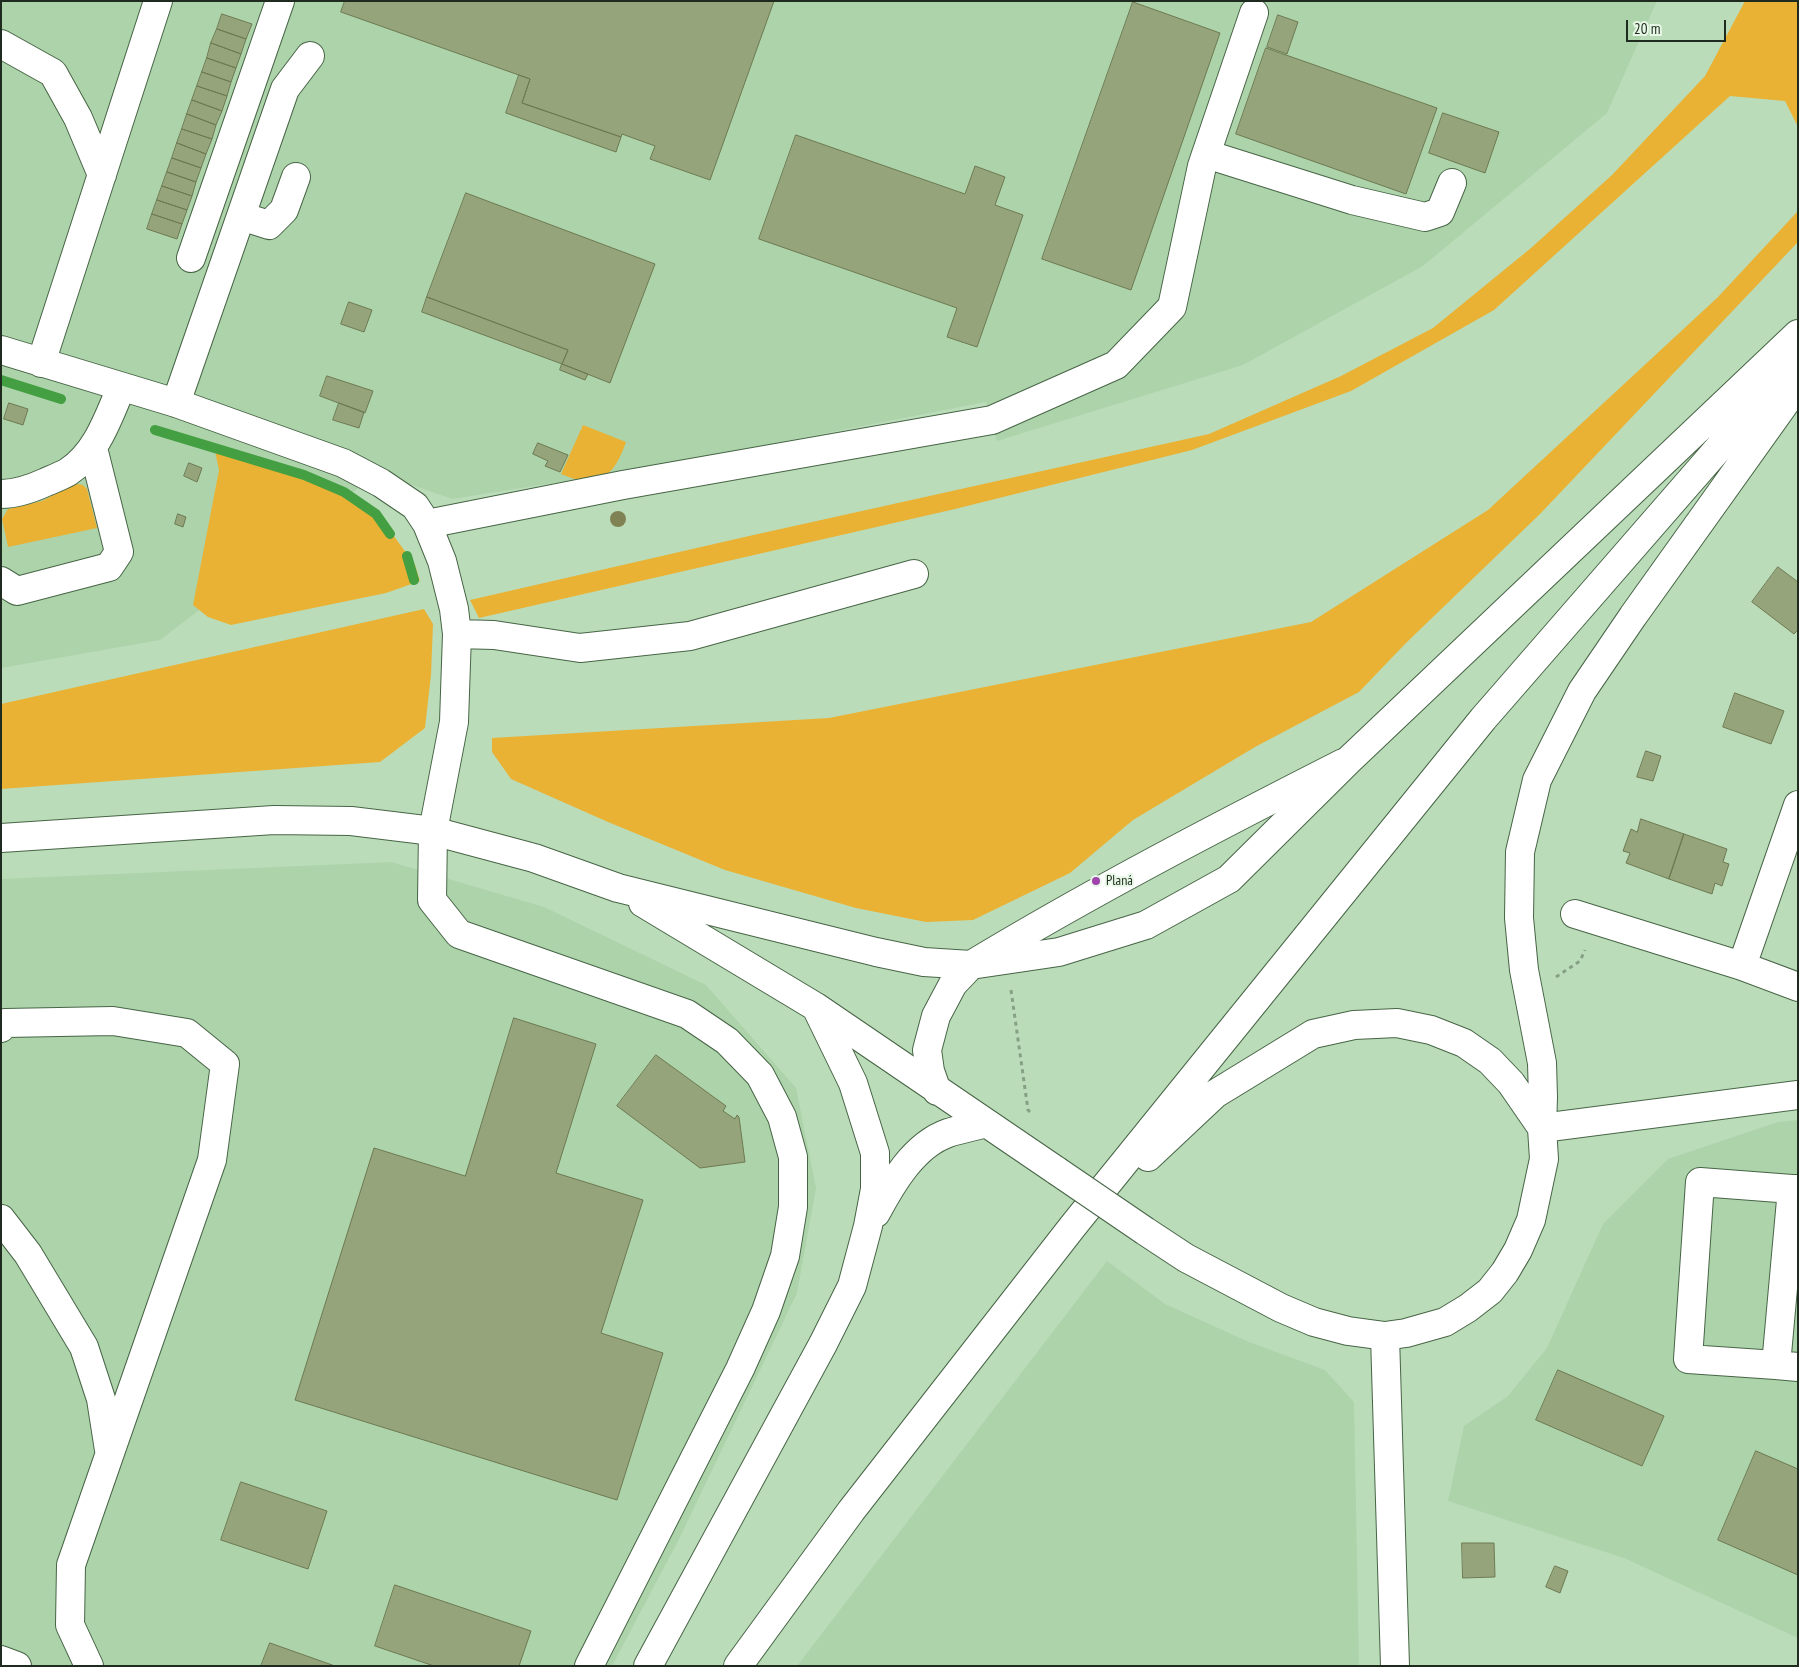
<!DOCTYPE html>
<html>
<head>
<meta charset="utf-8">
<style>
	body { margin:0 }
	#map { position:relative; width:1799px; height:1667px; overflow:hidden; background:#bbdcb9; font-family:"PT Sans Narrow",sans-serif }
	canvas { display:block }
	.frame { position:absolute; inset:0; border:2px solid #1f2b1e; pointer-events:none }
	.scale { position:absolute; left:1626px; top:20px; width:100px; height:22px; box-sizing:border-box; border:2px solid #1f2b1e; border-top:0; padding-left:6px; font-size:15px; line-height:18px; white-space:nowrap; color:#1f2b1e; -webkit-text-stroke:4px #e7f8e6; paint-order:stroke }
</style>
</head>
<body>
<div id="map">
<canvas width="1799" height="1667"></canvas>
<div class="frame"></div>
<div class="scale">20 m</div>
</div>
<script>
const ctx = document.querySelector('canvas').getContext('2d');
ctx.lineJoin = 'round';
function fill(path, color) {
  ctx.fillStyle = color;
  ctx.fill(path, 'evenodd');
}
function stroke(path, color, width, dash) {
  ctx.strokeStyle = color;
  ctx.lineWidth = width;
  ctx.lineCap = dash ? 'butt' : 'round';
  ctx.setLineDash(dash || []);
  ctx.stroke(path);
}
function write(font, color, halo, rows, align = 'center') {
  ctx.font = font + ' "PT Sans Narrow",sans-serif';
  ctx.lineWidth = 4;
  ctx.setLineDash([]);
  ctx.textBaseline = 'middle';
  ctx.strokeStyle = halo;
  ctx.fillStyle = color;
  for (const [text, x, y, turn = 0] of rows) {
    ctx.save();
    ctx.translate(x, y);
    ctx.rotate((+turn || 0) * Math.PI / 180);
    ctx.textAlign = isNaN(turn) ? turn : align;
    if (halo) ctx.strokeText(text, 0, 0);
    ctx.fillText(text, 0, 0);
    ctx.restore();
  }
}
const built = new Path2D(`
	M1,1H1657L1607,113L1423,266L1243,365L997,441L986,402L647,468L452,499L378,473L160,640L1,668Z
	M391,862L544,907L706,985L796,1088L816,1188L797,1293L680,1537L612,1666H1V879Z
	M1798,1120V1638L1624,1558L1448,1501L1464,1426L1508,1396L1547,1348L1603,1224L1668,1159L1778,1122Z
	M1107,1261L1165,1304L1249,1342L1325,1370L1354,1402L1359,1666H797Z`);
const green = new Path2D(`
	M1745,1H1798V127L1785,101L1730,96L1494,310L1351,391L1192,450L955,509L479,618L470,600L749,536L1209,434L1341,376L1433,328L1531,248L1612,175L1705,76Z
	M1798,211V242L1540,514L1406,643L1359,692L1255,747L1133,820L1070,873L973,920L926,922L856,908L725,870L608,822L511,779L492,752V738L829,718L1311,622L1488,510L1718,297Z
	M583,425L626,442C614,477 598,490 561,474Z
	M215,451L317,484L356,499L388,528L415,565L420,581L386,593L231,625L208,617L193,605L219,470Z
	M78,484L83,485L87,489L97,528L8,547L2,519L8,509L42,501L72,485Z
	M424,609L433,624L431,675L425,728L380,762L1,789V704Z`);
const stream = new Path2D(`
	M1,380L61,399
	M155,430L304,475L344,492L376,514L390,534
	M407,556L414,580`);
const building = new Path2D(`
	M345,1H774L710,180L650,159L655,146L622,134L621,137L522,103L530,79L341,12Z
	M1133,2L1220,33L1131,290L1042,259Z
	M222,14L252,24L246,39L217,29Z
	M1278,15L1298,22L1287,54L1267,47Z
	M217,29L246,39L241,54L211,43Z
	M211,43L241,54L236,68L207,58Z
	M1266,48L1437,108L1406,194L1236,134Z
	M207,58L236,68L231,82L202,72Z
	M202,72L231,82L227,96L197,86Z
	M519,75L530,79L522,103L621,137L616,152L506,113Z
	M197,86L227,96L222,111L192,100Z
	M192,100L222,111L216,125L187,114Z
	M1443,113L1499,132L1485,173L1429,153Z
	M187,114L216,125L212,139L182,129Z
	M182,129L212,139L206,154L177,143Z
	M796,135L965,194L975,166L1005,177L995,205L1023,215L977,347L947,337L957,308L759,239Z
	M177,143L206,154L201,168L172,158Z
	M172,158L201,168L196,182L167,172Z
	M167,172L196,182L192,196L162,186Z
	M162,186L192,196L187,210L157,200Z
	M466,193L655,264L610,383L562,364L568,350L427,297Z
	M157,200L187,210L182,224L152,214Z
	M152,214L182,224L177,239L147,229Z
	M427,297L568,350L562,364L422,312Z
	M349,302L372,310L364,332L341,324Z
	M562,364L588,374L585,380L560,370Z
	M327,376L373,391L365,413L320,396Z
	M9,403L28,409L23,425L4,419Z
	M339,403L364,412L359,428L333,420Z
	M538,443L568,455L560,472L545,466L548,461L533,454Z
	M189,463L202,468L197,482L184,476Z
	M178,514L186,517L183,527L175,524Z
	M1778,567L1798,582V630L1794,634L1752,602Z
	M1735,693L1784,711L1771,744L1723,727Z
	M1646,751L1661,756L1653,781L1637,777Z
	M1641,819L1684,834L1669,879L1626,863L1630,853L1623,851L1631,829L1637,832Z
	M1684,834L1727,849L1723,862L1729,864L1722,886L1715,883L1712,894L1669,879Z
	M514,1018L596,1044L556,1173L643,1200L601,1333L663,1353L617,1500L295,1400L374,1148L465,1176Z
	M656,1055L726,1106L723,1111L735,1119L737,1115L739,1117L745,1162L700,1168L617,1106Z
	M1558,1370L1664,1416L1642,1466L1536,1420Z
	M1756,1451L1798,1469V1575L1718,1540Z
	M241,1482L327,1511L308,1569L221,1540Z
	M1462,1543H1494L1495,1577L1463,1578Z
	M1555,1566L1568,1571L1560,1593L1546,1587Z
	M395,1585L531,1631L519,1666H434L375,1646Z
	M270,1643L335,1666H261Z`);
const path = new Path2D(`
	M1556,977L1580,961L1585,950
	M1011,990L1028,1110L1032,1114`);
const minor = new Path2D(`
	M1,44L53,73L78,118L102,175
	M1206,154L1352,200L1425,217L1440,212L1452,183
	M241,216L269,225L284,210L296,177
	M191,258L280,1
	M1,350L176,403L343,463L381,483L415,506L427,524L442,561L454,609L457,634L454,722L433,831L432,900L459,934L687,1014L727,1041L760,1075L782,1117L793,1157V1207L785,1256L766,1311L740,1369L589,1666
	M41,363L158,1
	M176,403L285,89L310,56
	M1,494C16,494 33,488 46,482C53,479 61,476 68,472C97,453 108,418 121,388
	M427,524L623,485L992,420L1116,365L1172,307L1202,166L1254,13
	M1,581L17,591L109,567L119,552L93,448
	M457,634L494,635L580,648L690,636L914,574
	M1575,914L1742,966L1798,987
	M971,965C1092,892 1217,827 1343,763
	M1742,966L1798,805
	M1,1028L5,1023L113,1021L187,1033L225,1064L212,1160L71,1565L70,1625L89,1666
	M1542,1128L1798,1095
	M1798,1189H1792L1776,1365L1798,1367
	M1,1219L28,1254L84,1347L101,1399L109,1450
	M1385,1336L1395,1666
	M1776,1365L1688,1359L1700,1182L1792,1189
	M1,1660L17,1666`);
const major = new Path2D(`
	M1,838L274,820L351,821L433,831L534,858L618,888L876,952L924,962L971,965L1059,952L1146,925L1229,879L1349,760L1798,334
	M643,903L816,1007L1057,1171
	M937,1091L930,1071L927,1050L936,1016L953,984L971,965
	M1148,1157L1215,1094L1313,1034L1354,1025L1397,1023L1431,1030L1464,1043L1490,1061L1511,1083L1542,1128
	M876,1213C892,1183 914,1145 948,1133C960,1129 973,1127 986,1123
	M1145,1231L1186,1258L1281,1308L1314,1322L1348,1331L1385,1336L1406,1333L1445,1322L1468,1308L1490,1291L1505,1272L1518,1250L1531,1220L1544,1159L1542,1128L1543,1097L1542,1063L1524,970L1519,918L1520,852L1537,780L1582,691L1633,616L1798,385
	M648,1666L823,1344L852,1286L868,1226L875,1189V1153L853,1083L816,1007
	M738,1666L851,1511L1073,1226L1483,719L1798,357`);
const majorBridge = new Path2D(`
	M1057,1171L1145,1231`);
const trees = [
	[618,519]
];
const markers = [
	[1096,881,5,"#a143ac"]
];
const poiNames = [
	["Planá",1106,881]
];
fill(built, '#add3aa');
fill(green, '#e9b234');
stroke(stream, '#439f41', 10);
fill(building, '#96a47b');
stroke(building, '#6d7a52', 1);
stroke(minor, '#476546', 30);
stroke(major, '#476546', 30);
stroke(path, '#86a085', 3, [4, 4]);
stroke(minor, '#fff', 28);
stroke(major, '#fff', 28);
stroke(majorBridge, '#476546', 30, []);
stroke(majorBridge, '#fff', 28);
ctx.fillStyle = '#808253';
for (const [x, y] of trees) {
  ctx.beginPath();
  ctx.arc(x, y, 8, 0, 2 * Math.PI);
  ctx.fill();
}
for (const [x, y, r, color] of markers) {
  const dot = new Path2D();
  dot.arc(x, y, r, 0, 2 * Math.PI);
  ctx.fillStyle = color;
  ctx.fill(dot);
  stroke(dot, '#e7f8e6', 2);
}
write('14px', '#1f2b1e', '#e7f8e6', poiNames, 'left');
</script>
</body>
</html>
